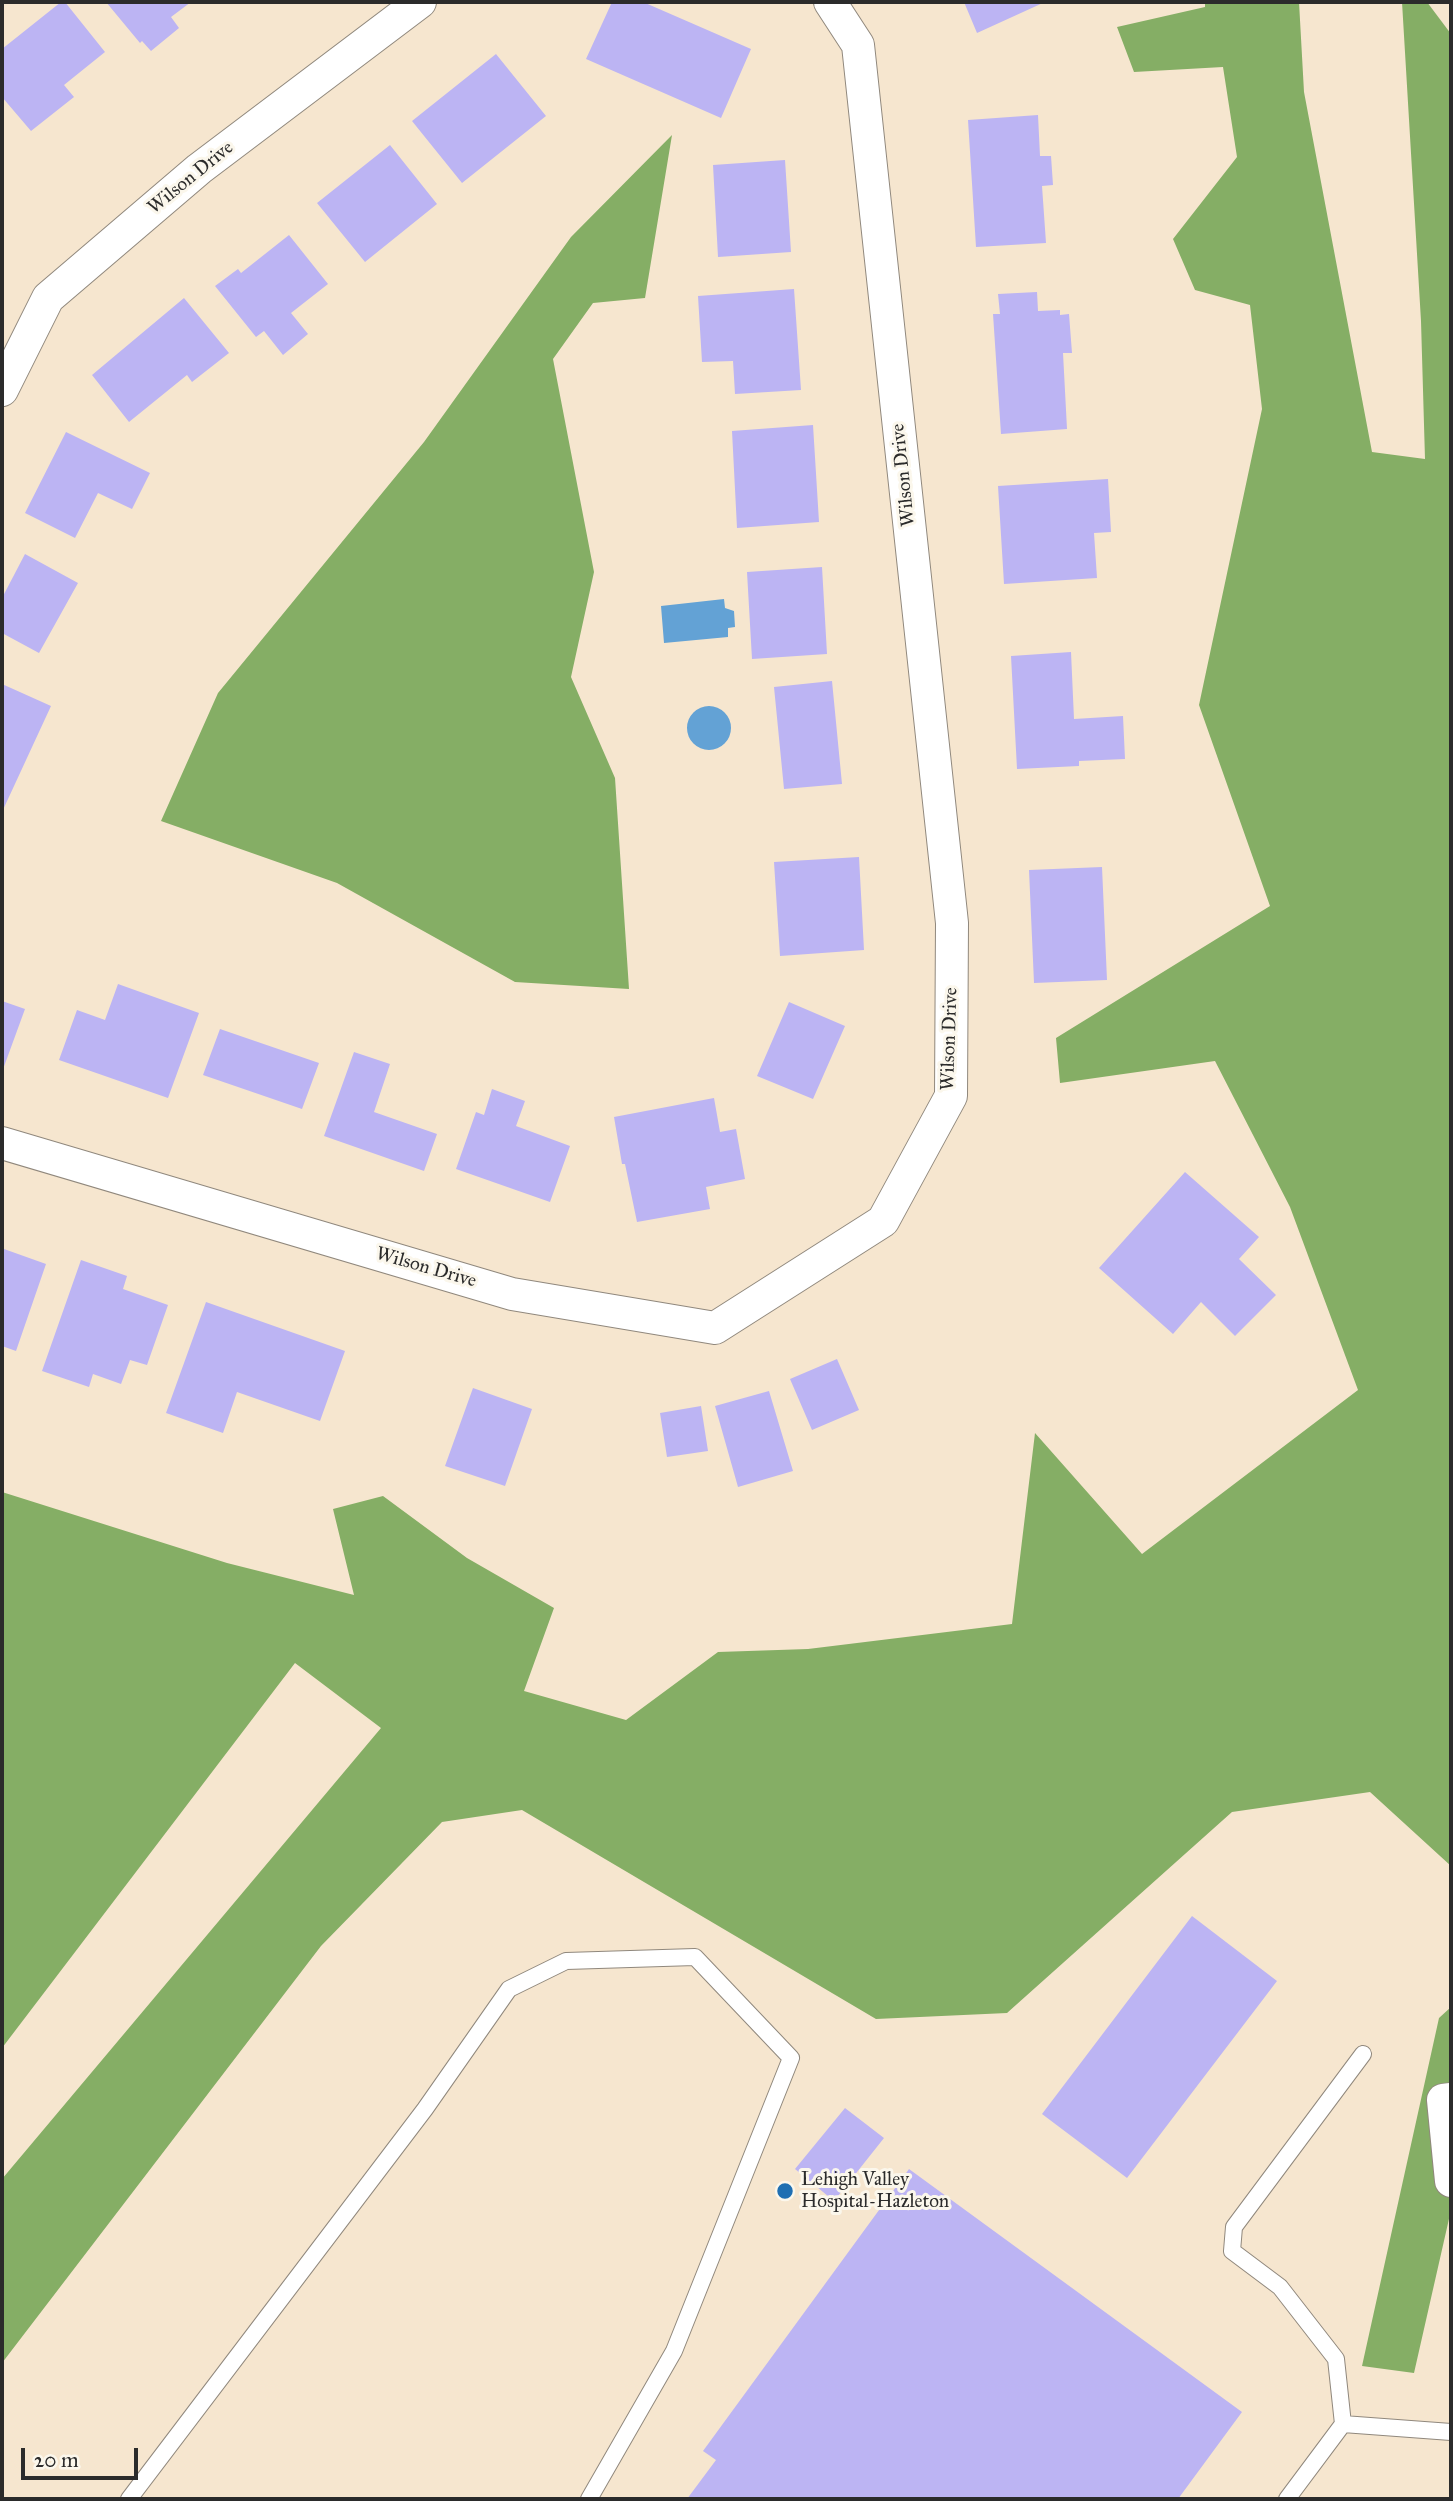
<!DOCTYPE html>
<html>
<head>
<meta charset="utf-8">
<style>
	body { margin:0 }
	#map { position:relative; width:1453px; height:2501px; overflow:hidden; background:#f6e6cf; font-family:"IM FELL Great Primer",serif }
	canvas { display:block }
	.frame { position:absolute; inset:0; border:4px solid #2b2b2b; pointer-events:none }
	.scale { position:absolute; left:21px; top:2448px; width:117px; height:32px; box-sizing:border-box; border:4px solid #2b2b2b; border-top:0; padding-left:9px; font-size:21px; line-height:24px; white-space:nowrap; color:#2b2b2b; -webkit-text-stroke:5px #fbf7ec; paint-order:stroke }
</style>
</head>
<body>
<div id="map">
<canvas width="1453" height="2501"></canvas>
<div class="frame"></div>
<div class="scale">20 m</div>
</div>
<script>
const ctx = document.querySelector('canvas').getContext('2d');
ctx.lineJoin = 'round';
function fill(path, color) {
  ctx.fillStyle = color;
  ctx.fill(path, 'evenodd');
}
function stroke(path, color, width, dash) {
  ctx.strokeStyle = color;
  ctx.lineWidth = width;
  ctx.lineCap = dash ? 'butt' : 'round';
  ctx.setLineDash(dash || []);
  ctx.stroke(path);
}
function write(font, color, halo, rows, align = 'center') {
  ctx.font = font + ' "IM FELL Great Primer",serif';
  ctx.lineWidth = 6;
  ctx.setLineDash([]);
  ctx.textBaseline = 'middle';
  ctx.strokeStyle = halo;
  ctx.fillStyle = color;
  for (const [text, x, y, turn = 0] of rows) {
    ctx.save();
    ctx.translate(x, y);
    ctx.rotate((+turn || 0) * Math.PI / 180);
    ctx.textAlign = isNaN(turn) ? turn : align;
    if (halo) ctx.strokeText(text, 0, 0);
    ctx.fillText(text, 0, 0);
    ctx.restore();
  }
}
const forest = new Path2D(`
	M1205,2H1299L1304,92L1372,452L1425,459L1421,321L1402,2H1427L1451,34V1866L1370,1792L1232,1812L1007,2013L876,2019L522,1810L442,1822L321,1946L2,2363V2179L381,1728L295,1663L2,2048V1492L227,1563L354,1595L333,1509L383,1496L467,1558L554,1608L524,1691L626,1720L718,1652L808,1649L1012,1624L1035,1433L1142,1554L1358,1390L1290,1207L1215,1061L1060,1083L1056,1038L1270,906L1199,705L1262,409L1250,305L1195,290L1173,239L1237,157L1223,67L1134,72L1117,27L1205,7Z
	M672,135L645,298L593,303L553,359L594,572L571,677L615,778L629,989L515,982L337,883L161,821L218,693L424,442L571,237Z
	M1451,2007V2210L1414,2373L1362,2366L1439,2018Z`);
const water = new Path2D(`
	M724,599L725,608L734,611L735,627L728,628V637L664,643L661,606Z
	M687 728a22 22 0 1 1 44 0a22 22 0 1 1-44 0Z`);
const building = new Path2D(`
	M61,2H65L105,52L64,85L74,97L31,131L2,97V49Z
	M106,2H191L171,17L179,28L151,51L142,41L140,43Z
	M612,2H643L751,49L721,118L586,59Z
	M964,2H1045L977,33Z
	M496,54L546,116L462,183L412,121Z
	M1038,115L1040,156H1051L1053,185L1042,186L1046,243L976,247L968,120Z
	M390,145L437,204L365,262L317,203Z
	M785,160L791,252L718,257L713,165Z
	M289,235L328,284L291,313L308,334L283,355L264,331L256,337L215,286L238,269L241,273Z
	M794,289L801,390L735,394L733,361L702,362L698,296Z
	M1037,292L1038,311L1060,310V315L1069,314L1072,353H1063L1067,429L1001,434L993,314H1000L998,294Z
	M184,298L229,353L192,382L187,375L129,422L92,375Z
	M813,425L819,522L737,528L732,431Z
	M66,432L150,473L132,509L98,493L75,538L25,513Z
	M1108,479L1111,532L1094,533L1097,578L1004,584L998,486Z
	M25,554L78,583L39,653L2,633V598Z
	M822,567L827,654L752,659L747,572Z
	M1071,652L1074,719L1123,716L1125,759L1079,761V766L1017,769L1011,656Z
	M832,681L842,784L784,789L774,687Z
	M2,684L51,706L2,812Z
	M859,857L864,950L780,956L774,862Z
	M1102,867L1107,980L1034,983L1029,870Z
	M118,984L199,1013L168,1098L59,1060L77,1010L105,1020Z
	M2,1001L25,1009L2,1072Z
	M789,1002L845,1026L813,1099L757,1076Z
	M220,1029L319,1063L302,1109L203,1075Z
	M354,1052L390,1064L374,1112L437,1134L424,1171L324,1136Z
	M492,1089L525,1101L516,1126L570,1146L550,1202L456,1169L476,1112L484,1115Z
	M714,1098L720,1132L736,1129L745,1179L706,1187L710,1209L637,1222L625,1164H622L614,1117Z
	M1185,1172L1259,1237L1239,1259L1276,1295L1235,1336L1201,1302L1173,1334L1099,1268Z
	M4,1249L46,1264L16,1351L2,1346V1254Z
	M81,1260L127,1276L123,1289L168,1305L147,1365L130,1360L121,1384L93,1374L89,1387L42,1371Z
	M206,1302L345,1351L320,1421L237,1392L223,1433L166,1413Z
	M837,1359L859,1410L812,1430L790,1379Z
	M473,1388L532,1409L505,1486L445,1466Z
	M769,1391L793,1471L738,1487L715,1406Z
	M701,1406L708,1451L667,1457L660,1413Z
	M1192,1916L1277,1981L1127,2178L1042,2114Z
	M845,2108L884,2138L834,2201L795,2169Z
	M909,2169L1242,2412L1178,2499H687L716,2460L703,2451Z`);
const lane = new Path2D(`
	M1343,2424L1336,2359L1280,2287L1232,2251L1234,2227L1363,2054
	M129,2499L425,2109L509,1989L566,1961L695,1957L791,2058L674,2351L589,2499
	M1287,2499L1343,2424L1451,2432`);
const street = new Path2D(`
	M2,390L48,298L199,169L420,2
	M2,1143L512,1294L715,1328L883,1221L951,1096L952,923L858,45L830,2
	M1451,2099L1443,2100L1451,2181`);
const markers = [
	[785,2191,9,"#1f6fb2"]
];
const streetNames = [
	["Wilson Drive",191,178,-39],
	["Wilson Drive",904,475,-96],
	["Wilson Drive",950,1039,-88],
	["Wilson Drive",426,1268,16]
];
const poiNames = [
	["Lehigh Valley",801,2180],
	["Hospital-Hazleton",801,2202]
];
fill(forest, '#85ae65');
fill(water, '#63a2d5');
fill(building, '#bcb4f3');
stroke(lane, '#90887d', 18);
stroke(street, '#90887d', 34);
stroke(lane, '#fff', 16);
stroke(street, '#fff', 32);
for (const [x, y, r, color] of markers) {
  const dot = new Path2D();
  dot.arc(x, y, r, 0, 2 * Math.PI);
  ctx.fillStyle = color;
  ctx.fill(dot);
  stroke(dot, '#fbf7ec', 2.5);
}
write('19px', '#2b2b2b', '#fbf7ec', streetNames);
write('19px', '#2b2b2b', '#fbf7ec', poiNames, 'left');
</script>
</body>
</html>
